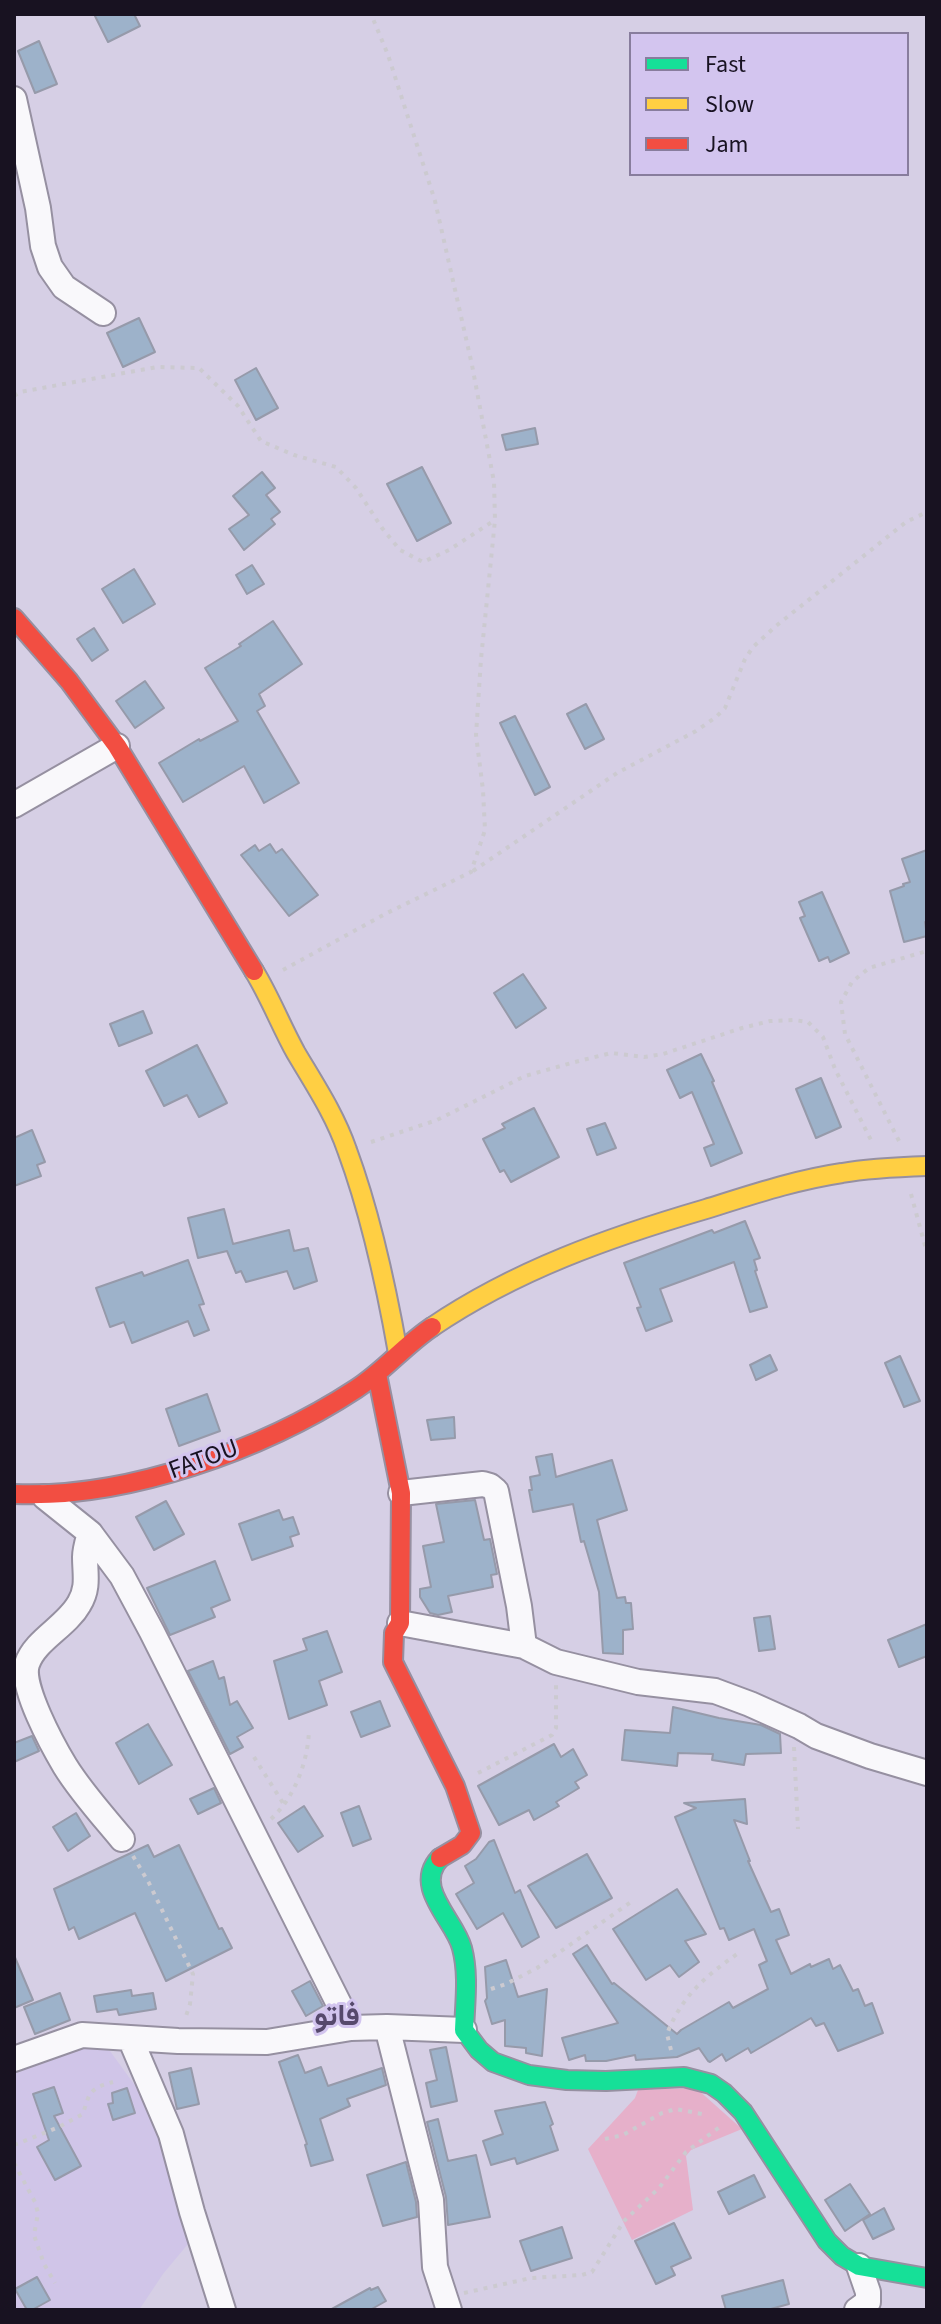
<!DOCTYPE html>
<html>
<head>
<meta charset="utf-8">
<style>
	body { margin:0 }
	#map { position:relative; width:941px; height:2324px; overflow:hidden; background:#d6cfe5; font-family:"Source Sans 3",sans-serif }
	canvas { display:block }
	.frame { position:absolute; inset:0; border:16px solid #181221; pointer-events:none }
	.legend { position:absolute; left:629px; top:32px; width:280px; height:144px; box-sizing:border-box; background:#d3c5ef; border:2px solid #887d9d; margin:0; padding:10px 14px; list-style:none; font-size:24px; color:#181221 }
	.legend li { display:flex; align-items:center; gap:16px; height:40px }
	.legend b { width:40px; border:2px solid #887d9d }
</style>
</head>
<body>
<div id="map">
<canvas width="941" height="2324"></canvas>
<div class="frame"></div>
<ul class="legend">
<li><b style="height:10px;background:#16e098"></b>Fast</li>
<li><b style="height:10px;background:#ffcf43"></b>Slow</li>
<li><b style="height:10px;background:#f24e42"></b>Jam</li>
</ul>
</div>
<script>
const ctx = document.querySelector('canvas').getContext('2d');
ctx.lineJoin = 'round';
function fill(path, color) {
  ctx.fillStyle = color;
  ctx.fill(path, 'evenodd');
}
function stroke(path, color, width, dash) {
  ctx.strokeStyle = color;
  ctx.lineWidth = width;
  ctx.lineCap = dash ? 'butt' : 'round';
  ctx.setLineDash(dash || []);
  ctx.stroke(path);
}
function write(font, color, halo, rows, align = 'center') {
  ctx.font = font + ' "Source Sans 3",Vazirmatn,sans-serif';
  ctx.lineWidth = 6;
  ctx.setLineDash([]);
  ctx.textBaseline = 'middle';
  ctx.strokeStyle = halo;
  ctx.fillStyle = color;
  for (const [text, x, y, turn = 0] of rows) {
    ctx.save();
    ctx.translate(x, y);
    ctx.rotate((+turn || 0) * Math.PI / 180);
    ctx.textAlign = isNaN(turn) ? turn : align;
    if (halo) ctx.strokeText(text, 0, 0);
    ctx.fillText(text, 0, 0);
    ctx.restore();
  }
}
const built = new Path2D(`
	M93,2045L110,2051L165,2127L193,2238L163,2274L139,2310H14V2074Z`);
const green = new Path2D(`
	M696,2088L742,2129L691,2150L686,2156L693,2210L632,2240L588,2149L635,2098L638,2090Z`);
const building = new Path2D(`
	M94,14H134L140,26L108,42Z
	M39,41L57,84L35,93L18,51Z
	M139,318L155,352L123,367L107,333Z
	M256,368L278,408L256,420L235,380Z
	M535,428L538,444L506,450L502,435Z
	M422,467L451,523L417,541L387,484Z
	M262,472L275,488L266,495L280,512L271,519L275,524L244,550L229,529L249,515L233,496Z
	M252,565L264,584L247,594L236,575Z
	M134,569L155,604L123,623L102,589Z
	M273,621L302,664L259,694L265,706L257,711L299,783L264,803L244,766L183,802L159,763L199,739L200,741L238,721L205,668L241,646L239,644Z
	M94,628L108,650L92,661L77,639Z
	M145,681L164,708L135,728L116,701Z
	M586,704L604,739L585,749L567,714Z
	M515,716L550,787L535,795L500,723Z
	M270,844L276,853L282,849L318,895L289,916L241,855L255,845L259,851Z
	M927,850V922H925L927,936L904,942L890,891L904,886L903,884L910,882L902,859Z
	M822,892L849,953L830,962L828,957L819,961L800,918L805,916L799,902Z
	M523,974L546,1008L516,1028L494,993Z
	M143,1011L152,1033L119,1046L110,1024Z
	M197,1045L227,1103L199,1117L187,1095L164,1106L146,1071Z
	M701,1054L714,1081L712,1082L742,1153L711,1166L704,1148L714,1144L692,1092L680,1098L667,1070Z
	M821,1078L841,1127L816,1138L796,1089Z
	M534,1108L559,1157L511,1182L504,1170L500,1172L483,1139L505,1128L502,1124Z
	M605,1123L616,1148L597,1155L587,1129Z
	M32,1130L45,1162L37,1165L41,1176L14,1186V1138Z
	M224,1209L233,1244L289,1230L294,1251L308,1248L317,1281L294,1289L287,1271L246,1282L241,1271L236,1273L227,1251L198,1258L188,1218Z
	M745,1221L760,1258L754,1260L757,1270L755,1271L767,1307L750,1312L734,1262L660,1289L672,1321L646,1331L637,1308L641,1307L624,1263L712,1230L714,1233Z
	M188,1260L204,1304L199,1305L209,1330L194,1336L188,1321L132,1343L124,1322L110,1327L96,1288L142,1272L144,1276Z
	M770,1355L777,1370L756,1380L750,1365Z
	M900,1356L920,1401L904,1407L885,1363Z
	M207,1394L220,1431L179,1446L166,1409Z
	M454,1417L455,1438L431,1440L427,1420Z
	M552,1454L556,1477L612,1460L627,1510L597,1520L617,1598L625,1597L626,1603H631L633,1629L623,1630V1654L603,1653L599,1592L584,1541L581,1542L573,1504L533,1512L529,1490H532L530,1477L540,1475L536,1457Z
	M475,1500L484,1540L490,1539L497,1574L491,1575L493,1587L448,1596L452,1612L438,1615L430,1613L420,1597V1589L431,1587L423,1546L444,1542L436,1504Z
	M166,1501L184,1534L154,1550L136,1517Z
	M279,1510L283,1520L293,1517L299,1534L290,1537L293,1546L252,1560L239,1524Z
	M215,1561L230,1600L211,1608L215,1617L170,1635L147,1588Z
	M770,1616L775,1649L759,1651L754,1618Z
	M927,1624V1656L899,1667L888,1640Z
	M327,1631L342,1672L319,1681L327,1705L289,1719L274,1661L307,1650L303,1639Z
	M213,1661L219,1679L224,1677L230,1705L237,1701L253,1728L237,1737L243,1747L230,1754L188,1671Z
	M380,1701L390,1726L361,1737L351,1712Z
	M673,1707L719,1718L761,1725L780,1734L781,1753L746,1754L744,1765L712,1760L713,1754L678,1753L677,1766L622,1760L625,1730L670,1733Z
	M148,1724L172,1765L139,1784L116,1743Z
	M32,1736L39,1751L14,1762V1743Z
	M554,1744L561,1757L573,1749L587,1775L575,1782L579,1788L556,1802L559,1806L534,1820L529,1810L499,1825L478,1786Z
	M214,1788L221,1803L198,1814L190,1799Z
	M745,1799L747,1824L734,1820L750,1861H748L771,1912L779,1909L789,1935L776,1940L791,1974L810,1964L811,1967L829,1959L833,1969L840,1965L853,1991L858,1989L865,2006L872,2003L883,2033L838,2051L824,2023L816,2026L811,2018L751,2053L748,2048L726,2061L722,2054L710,2062L708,2061L699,2048L677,2057L636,2060L635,2055L606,2061H586L585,2055L569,2060L562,2038L618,2023L573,1954L587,1945L612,1984L614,1983L677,2034L681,2030L729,2002L733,2008L768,1989L759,1965L767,1961L754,1929L729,1940L724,1928L720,1929L675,1817L696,1808L684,1803Z
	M304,1806L323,1836L298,1852L278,1823Z
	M359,1806L371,1839L353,1846L341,1813Z
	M76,1813L90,1836L68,1851L53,1827Z
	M494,1840L515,1893L520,1890L539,1937L522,1947L503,1913L477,1929L456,1894L474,1883L465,1866L476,1859L489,1842Z
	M148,1845L154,1857L179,1845L219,1929L222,1928L232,1948L166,1981L135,1913L79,1939L74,1927L69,1930L54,1889Z
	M587,1854L612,1898L556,1928L528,1886Z
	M677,1889L706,1934L685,1941L699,1962L679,1977L670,1965L646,1980L613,1929Z
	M14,1955L33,2000L14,2008Z
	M506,1960L518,1997L547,1989L542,2056L526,2053V2048L505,2046V2020L492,2024L485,2001L487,1998L485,1967Z
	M310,1981L323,2006L306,2016L292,1991Z
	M131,1990L132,1996L153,1993L156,2009L119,2015L117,2009L97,2012L94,1996Z
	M60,1993L70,2020L35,2034L24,2007Z
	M446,2047L457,2101L431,2107L426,2083L437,2080L430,2050Z
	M298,2055L305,2073L321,2067L328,2086L382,2068L386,2085L347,2099L350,2106L320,2119L333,2160L311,2166L305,2145L307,2144L279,2062Z
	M191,2068L199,2104L177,2109L169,2073Z
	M54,2087L63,2113L54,2116L81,2166L55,2180L37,2147L49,2140L33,2094Z
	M127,2088L135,2113L113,2120L108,2104L113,2103L112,2093Z
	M545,2102L553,2124L550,2126L558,2150L517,2164L515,2158L491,2165L483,2141L503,2134L495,2111Z
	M438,2119L448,2161L476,2155L490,2217L448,2225L446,2197L427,2122Z
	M406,2162L416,2202L417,2217L383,2226L367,2175Z
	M754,2175L765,2197L729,2214L718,2192Z
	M850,2184L870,2214L845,2231L825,2200Z
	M884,2208L894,2229L873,2239L863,2220Z
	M674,2223L691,2258L671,2267L675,2275L656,2284L635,2241Z
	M562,2227L572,2258L531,2271L520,2241Z
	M37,2277L50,2300L32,2310H27L15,2289Z
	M783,2280L789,2304L767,2310H726L722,2296Z
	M378,2287L386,2301L370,2310H330L370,2288L371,2290Z`);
const path = new Path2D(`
	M14,396L20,392L157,367L199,368L238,406L261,441L294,455L336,467L356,488L382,528L400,550L423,562L449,550L495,520
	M473,871L617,773L696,731L716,717L725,708L745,659L753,647L776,626L906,522L927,512
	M283,970L385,914L471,872L485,830L483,790L476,735L481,659L495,520L494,482L472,365L435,201L388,55L371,14
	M899,1141L845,1034L841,1002L852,982L869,968L927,951
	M371,1142L437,1120L525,1076L575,1062L611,1053L644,1057L663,1054L742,1028L770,1021L794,1020L808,1022L823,1037L835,1069L873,1144
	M911,1194L927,1253
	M794,1747L798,1829
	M254,1757L283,1803
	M478,1773L552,1735L556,1728V1684
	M271,1819C295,1797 308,1761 309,1730
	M133,1856L149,1883L193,1974L190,2004L185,2019
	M491,1989L506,1984L537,1968L631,1902
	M671,2050L667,2034C682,1995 707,1975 740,1952
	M605,2139L623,2135L662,2113L676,2109L707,2115
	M14,2145L59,2127L83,2114C89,2093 90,2088 113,2082
	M14,2163L35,2202L38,2213L34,2235L44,2264L55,2283
	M464,2293L531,2278L582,2275L592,2272L624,2221L659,2188L686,2152L721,2126`);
const street = new Path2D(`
	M14,99L38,208L43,246L50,267L64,287L103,313
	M14,805L117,746
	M401,1493L483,1484L490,1486L496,1491L519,1606L524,1646
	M45,1497L90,1533C88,1540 85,1549 85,1557C85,1574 89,1588 79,1604C66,1627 35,1640 27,1664C20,1686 53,1746 65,1766C81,1792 103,1816 122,1839
	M90,1533L122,1576L152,1632L351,2028
	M400,1623L524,1646L556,1662L638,1682L715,1691L750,1704L799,1726L816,1736L870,1756L927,1773
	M387,2027L431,2200L435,2267L449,2310
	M130,2038L171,2134L192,2212L223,2310
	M14,2059L82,2035L178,2041L267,2042L351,2028L387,2027L464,2030
	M857,2310L868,2302V2292L859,2266`);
const fast = new Path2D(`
	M440,1858C412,1887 455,1920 462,1948C469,1974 465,2003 464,2030L479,2050L493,2062L529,2075L567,2080L606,2081L684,2077L711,2084L724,2093L743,2112L827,2241L842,2256L859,2266L927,2278`);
const slow = new Path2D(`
	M254,971C270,997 281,1026 296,1053C315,1085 335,1115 347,1150C371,1215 386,1285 398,1353
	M432,1327C516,1270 610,1237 706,1209C751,1195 795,1180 842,1173C870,1168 898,1167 927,1166`);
const jam = new Path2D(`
	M14,618L69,681L117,746L254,971
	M377,1374L401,1493L400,1623L394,1633L393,1662L455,1786L471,1833L462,1845L440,1858
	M14,1494C126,1499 263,1450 356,1389C384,1371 405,1345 432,1327`);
const streetNames = [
	["FATOU",204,1461,-20]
];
const quarterNames = [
	["فاتو",337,2018]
];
fill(built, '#d0c5e8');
fill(green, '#e6b0ca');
fill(building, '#9db2ca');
stroke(building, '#969aaa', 2);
stroke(street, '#9690a1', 28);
stroke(fast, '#9690a1', 22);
stroke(slow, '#9690a1', 22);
stroke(jam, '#9690a1', 22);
stroke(path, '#cccad0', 4, [4, 6]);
stroke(street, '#f9f8fb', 24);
stroke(fast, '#16e098', 18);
stroke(slow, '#ffcf43', 18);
stroke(jam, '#f24e42', 18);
write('26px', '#181221', '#d3c5ef', streetNames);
write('bold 30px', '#56496c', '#d3c5ef', quarterNames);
</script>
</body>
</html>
